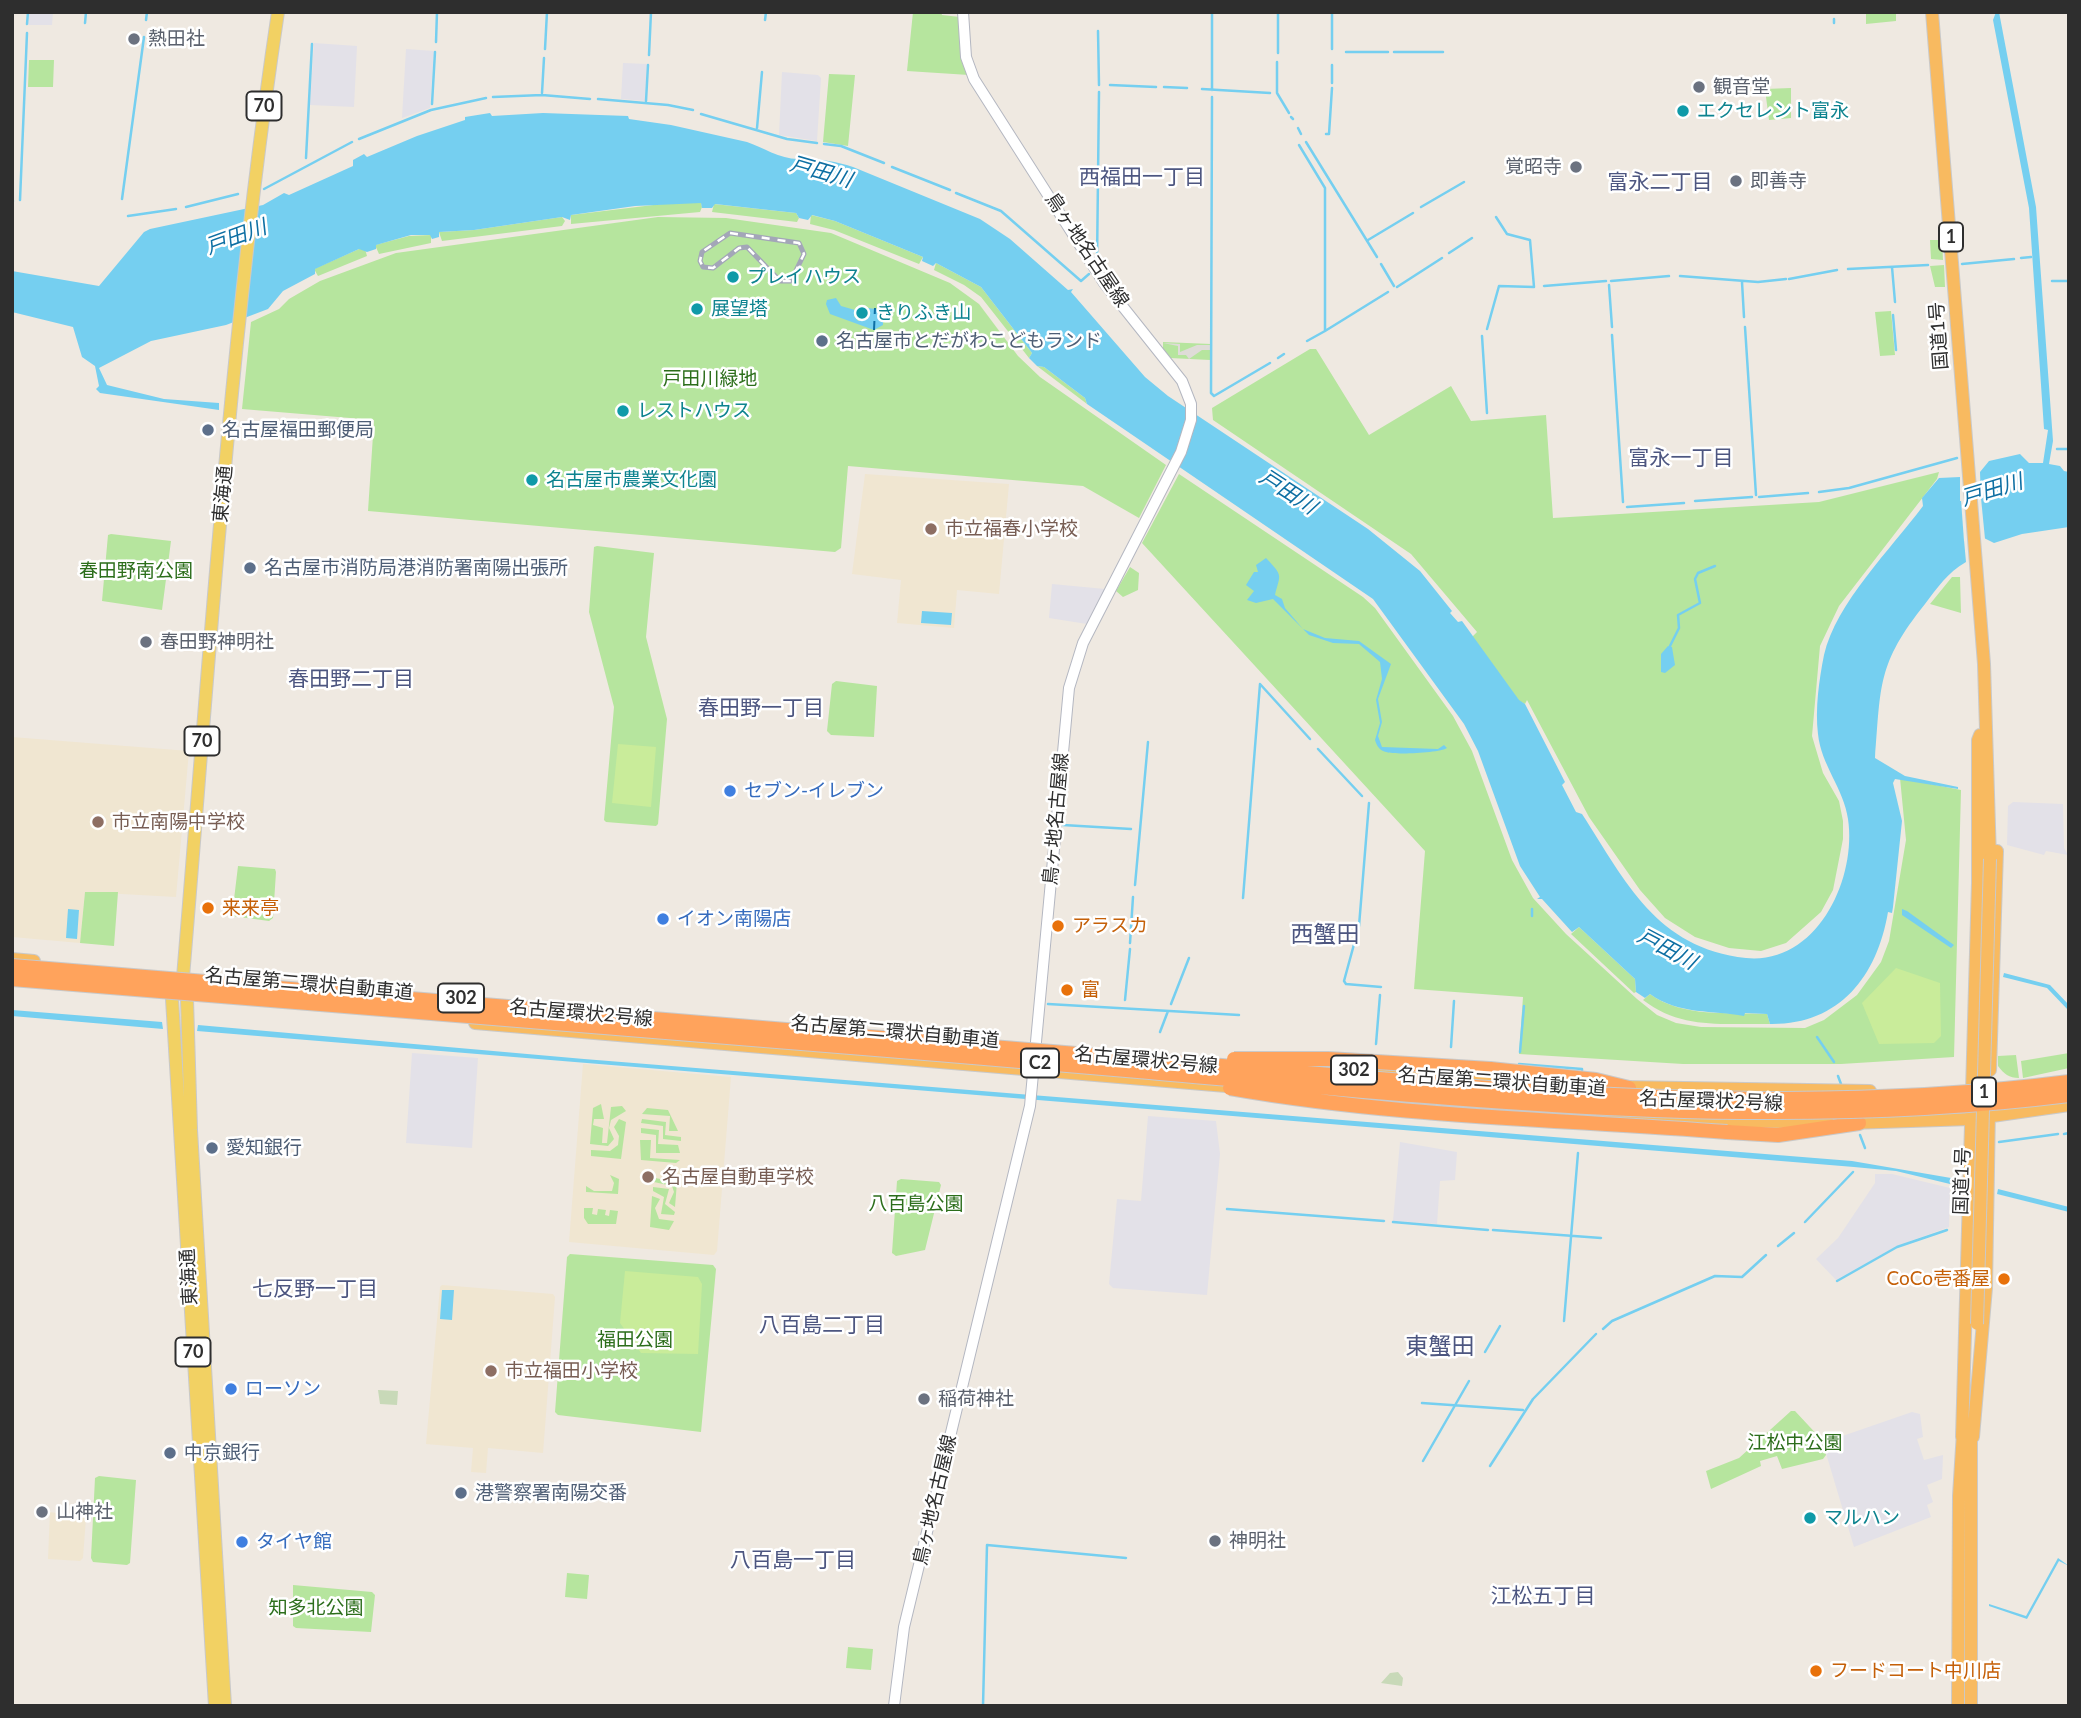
<!DOCTYPE html>
<html>
<head>
<meta charset="utf-8">
<style>
	body { margin:0 }
	#map { position:relative; width:2081px; height:1718px; overflow:hidden; background:#efe9e1; font-family:Lato,sans-serif }
	canvas { display:block }
	.frame { position:absolute; inset:0; border:14px solid #2e2e2e; pointer-events:none }
</style>
</head>
<body>
<div id="map">
<canvas width="2081" height="1718"></canvas>
<div class="frame"></div>
</div>
<script>
const ctx = document.querySelector('canvas').getContext('2d');
ctx.lineJoin = 'round';
function fill(path, color) {
  ctx.fillStyle = color;
  ctx.fill(path, 'evenodd');
}
function stroke(path, color, width, dash) {
  ctx.strokeStyle = color;
  ctx.lineWidth = width;
  ctx.lineCap = dash ? 'butt' : 'round';
  ctx.setLineDash(dash || []);
  ctx.stroke(path);
}
function write(font, color, halo, rows, align = 'center') {
  ctx.font = font + ' Lato,"Noto Sans JP",sans-serif';
  ctx.lineWidth = 5;
  ctx.setLineDash([]);
  ctx.textBaseline = 'middle';
  ctx.strokeStyle = halo;
  ctx.fillStyle = color;
  for (const [text, x, y, turn = 0] of rows) {
    ctx.save();
    ctx.translate(x, y);
    ctx.rotate((+turn || 0) * Math.PI / 180);
    ctx.textAlign = isNaN(turn) ? turn : align;
    if (halo) ctx.strokeText(text, 0, 0);
    ctx.fillText(text, 0, 0);
    ctx.restore();
  }
}
const industrial = new Path2D(`
	M29,12H53L52,25H28Z
	M314,43L357,46L354,107L310,105Z
	M406,49L434,51L430,108L402,118Z
	M623,63L647,64L645,101L621,99Z
	M782,72L818,75L821,78L817,141L779,135Z
	M1052,584L1105,589L1087,624L1049,618Z
	M2013,802L2063,804L2064,848L2068,855L2046,851L2044,855L2007,845L2008,806Z
	M412,1053L478,1058L472,1148L406,1143Z
	M1148,1116L1216,1121L1220,1154L1207,1295L1113,1288L1109,1284L1117,1199L1141,1201Z
	M1400,1142L1457,1152L1455,1180L1440,1181L1437,1224L1393,1221Z
	M1875,1174H1892L1950,1188L1949,1227L1897,1246L1836,1280L1816,1259L1838,1238L1875,1183Z
	M1912,1412L1920,1414L1923,1437L1917,1439L1924,1460L1943,1455L1942,1479L1927,1485L1933,1502L1927,1505L1931,1517L1854,1547L1822,1440L1828,1434L1831,1440Z`);
const education = new Path2D(`
	M865,474L1009,484L999,594L957,590L954,628L897,623L901,580L852,574Z
	M12,737L189,751L176,897L85,892L80,943L12,937Z
	M583,1064L731,1077L717,1251L714,1255L569,1242Z
	M442,1285L553,1294L555,1297L543,1453L488,1448L486,1473L471,1472L473,1448L426,1444L440,1287Z
	M50,1512L86,1518L83,1558L80,1561L48,1559Z`);
const green = new Path2D(`
	M913,12H941L942,15L960,17L969,75L907,71Z
	M1866,12H1896V21L1866,24Z
	M29,60H54L53,87H28Z
	M829,74L855,75L848,146L823,142Z
	M1791,88V118L1769,120L1765,89Z
	M678,202L701,203L702,207L700,212L571,224V215Z
	M714,204L796,213L799,218L797,222L712,212Z
	M811,215L835,221L923,257L919,264L834,230L810,224Z
	M562,217L565,221L562,226L442,241L439,232L474,230Z
	M658,217L726,218L831,233L950,283L979,304L1018,356L1040,377L1166,465L1139,518L1083,486L848,466L841,548L835,552L368,511L374,420L242,409L251,322L279,309L289,299L320,281L396,253Z
	M431,235V243L379,254L375,245L409,236Z
	M1930,240H1942L1943,260L1931,259Z
	M359,249H365L367,256L318,276L314,269Z
	M936,263L981,287L1032,353L1029,358L981,297L964,285L934,270Z
	M1944,265L1945,287H1935L1930,266Z
	M1891,311L1895,355L1880,356L1875,312Z
	M1163,342L1211,344L1210,360L1170,358L1163,350Z
	M1310,349H1316L1369,435L1451,386L1471,421L1546,415L1553,518L1819,502L1939,472L1937,479L1839,606L1820,646L1812,736L1823,773L1839,801L1843,821V839L1833,890L1821,912L1786,943L1761,951L1729,948L1695,937L1665,918L1640,890L1589,817L1527,700L1525,704L1519,701L1472,637L1477,632L1411,554L1213,420L1212,408Z
	M1037,366L1044,367L1085,398L1087,404Z
	M1179,474L1363,597L1375,608L1453,716L1472,751L1512,860L1533,898L1566,934L1637,999L1657,1015L1676,1023L1701,1027L1805,1028L1824,1020L1857,995L1881,962L1889,941L1906,840L1900,778L1961,790L1954,1057L1841,1064H1683L1519,1054L1523,997L1414,989L1425,851L1142,543Z
	M111,534L171,541L162,610L102,601L108,535Z
	M597,546L654,553L646,637L667,719L658,824L656,826L606,822L604,820L614,707L589,612L594,547Z
	M1130,567L1139,573L1138,590L1123,597L1116,591Z
	M1952,577H1960L1961,613L1930,604Z
	M836,681L877,686L874,737L831,735L827,731L832,684Z
	M238,866L275,869L276,872L273,918L269,921L232,916Z
	M85,892H118L114,946L80,943Z
	M1579,927L1635,979L1636,992L1634,993L1571,934Z
	M1650,994C1683,1018 1728,1012 1767,1014L1770,1024C1723,1023 1682,1030 1643,1000Z
	M2069,1053V1068L2023,1078L2021,1061Z
	M2016,1055L2019,1078C2009,1078 2004,1074 1998,1066V1056Z
	M601,1104L604,1119H594L593,1125L603,1128L602,1143H607L611,1107L622,1106L626,1111L611,1120L609,1128L614,1139L608,1146L590,1144L593,1108Z
	M647,1108L668,1110L678,1131H669L670,1116L642,1114Z
	M619,1119L626,1122L621,1159L591,1156V1150L610,1151L618,1145L619,1136L614,1127Z
	M642,1119L666,1122L665,1135L681,1137V1141L663,1139V1126L641,1123Z
	M641,1128L659,1130L658,1144L678,1145L680,1153H656V1135L641,1133Z
	M640,1140H651L650,1158L680,1160L676,1163L641,1160Z
	M610,1175L619,1179L618,1194L586,1192V1186L594,1191H612L614,1183Z
	M655,1178L677,1182L675,1207L669,1203L674,1192L672,1186L654,1182Z
	M901,1179L939,1182L941,1185L925,1250L896,1256L892,1253L897,1181Z
	M653,1187L669,1189L665,1204L675,1212L674,1215L661,1214L664,1197L653,1191Z
	M652,1196L660,1199L655,1208L659,1219L674,1221L669,1230L650,1227Z
	M584,1208H593L592,1214L597,1215L598,1209L606,1210L605,1215L609,1216L610,1210L618,1211L616,1224H588L584,1218Z
	M570,1254L713,1265L716,1269L701,1432L558,1415L555,1412L567,1257Z
	M1791,1411H1795L1822,1440L1826,1455L1823,1459L1782,1469L1777,1456L1760,1461L1761,1466L1711,1489L1706,1471L1739,1458Z
	M99,1476L136,1480L130,1563L127,1565L93,1562L91,1558L95,1478Z
	M567,1573L589,1575L587,1599L565,1597Z
	M293,1585L372,1592L375,1595L371,1632L296,1628L293,1626Z
	M848,1647L873,1649L871,1670L846,1668Z`);
const cemetery = new Path2D(`
	M378,1390L398,1391L397,1405L380,1404Z
	M1398,1672L1403,1678L1402,1686L1381,1683L1390,1673Z`);
const pitch = new Path2D(`
	M618,744L656,747L651,807L612,803Z
	M1896,968L1940,983L1941,1036L1934,1043L1879,1044L1862,1003Z
	M625,1271L698,1277L702,1284L698,1354L641,1353L620,1323Z`);
const plaza = new Path2D(`
	M1163,343L1180,344V352L1197,345H1211V350H1202L1189,359L1186,355H1178V346Z`);
const water = new Path2D(`
	M1996,12H1999L2036,207L2053,441L2049,464L2060,466L2064,471L2069,472V527L2022,534L1994,543L1984,538L1964,540L1966,562C1947,573 1938,587 1925,604C1877,664 1881,685 1875,758L1905,776L1958,787V789L1895,779L1893,783L1902,821L1893,907L1892,913L1888,912C1877,977 1839,1025 1770,1024L1767,1014L1745,1013L1744,1016C1713,1010 1679,1015 1650,994L1645,998L1636,992L1635,979L1579,927L1572,932L1542,899H1537L1540,897L1520,866L1478,751L1464,724L1373,599L1087,404L1085,398L1044,367L1037,366L1029,358L1032,353L981,287L936,263L933,266L922,261L923,257L835,221L812,215L808,220L799,218L796,213L715,204L712,208H702L701,203L635,206L571,215L570,220L562,217L474,230L439,232V237L432,239L430,235H411L376,245V249L367,252L359,249L315,269V274L283,291L268,309L226,325L151,341L99,368L107,385L164,399L219,403V410L100,393L96,389L99,386L95,366L82,357L73,327L12,312V271L99,286L144,232L150,229L263,205L284,193L289,195L353,166V160L364,154L367,157L417,136L465,120V117L490,113L492,116L543,113L628,116L629,119L671,125L747,142C762,147 780,159 798,159C816,158 834,161 853,167L980,219L1010,239L1068,290L1073,289L1071,292L1145,377L1168,396L1368,529L1420,571L1452,611L1450,613L1458,622L1462,621L1519,700L1525,704L1565,782L1562,785L1576,812L1582,814C1626,882 1656,948 1746,958C1817,965 1857,879 1848,819C1844,789 1821,765 1818,734C1815,709 1819,680 1824,655C1836,603 1891,549 1923,506L1922,498L1939,478L1960,477V501L1981,500L1980,472L1989,461L2020,454L2029,463H2043L2048,430L2044,429L2029,208L1993,20Z
	M836,298L841,306L855,310L854,316L858,321L867,318L868,308L883,310V325L874,330L830,314L826,304L827,300Z
	M1266,558C1284,577 1280,574 1275,595L1282,599L1285,608L1303,629L1325,638L1359,641L1391,664L1378,699L1382,722L1378,736L1382,747L1438,749L1444,745L1447,748C1440,753 1395,755 1386,752C1379,750 1377,746 1375,740L1380,723L1376,700L1382,679L1380,662L1359,644L1333,643L1309,635L1273,599L1256,603L1247,600L1254,591L1246,585L1254,572H1258L1256,565Z
	M922,611L952,613L951,625L921,623Z
	M1668,646L1672,647L1675,665L1665,673L1661,672V654Z
	M68,909L79,910L77,939L66,938Z
	M1902,909L1907,911L1954,945L1951,948L1902,915Z
	M2004,973L2050,985L2069,1005V1011L2047,988L2003,977Z
	M12,1010L162,1022L163,1029L12,1016Z
	M198,1025L584,1059L1852,1161L1951,1178L1950,1184L1896,1171L1854,1167L197,1031Z
	M1998,1189L2069,1207V1212L1997,1194Z
	M442,1290H454L452,1320L440,1319Z
	M2058,1558L2069,1566L2059,1561L2027,1619L1989,1606V1604L2026,1616Z`);
const pier = new Path2D(`
	M1981,498L1985,539L1964,541L1961,500Z`);
const stream = new Path2D(`
	M1212,12V90
	M1834,19V23
	M146,20L147,12
	M765,20L766,12
	M85,23L86,12
	M27,24L28,12
	M1098,31L1099,85
	M436,42L437,12
	M545,49L547,12
	M1332,49V12
	M1346,52H1388
	M1394,52H1443
	M1278,53V12
	M649,55L651,12
	M1277,62V93L1289,113
	M1332,83V65
	M1110,85L1156,87
	M1164,87L1187,88
	M1202,89L1270,93
	M542,93L544,58
	M493,97L542,95L590,99
	M1212,97L1211,393L1214,396L1270,363
	M598,99L668,105L693,110
	M646,101L648,65
	M432,104L435,52
	M701,114L787,139L817,143
	M1291,117L1293,119
	M757,128L762,72
	M1298,128L1301,134
	M1326,134H1329L1332,88
	M359,139L431,110L486,98
	M1306,142L1377,257
	M824,144L841,146L884,163
	M1299,145L1325,188V331L1307,341
	M306,158L312,44
	M892,167L950,190
	M264,189L352,142
	M956,193L1001,211L1081,281L1089,274
	M122,199L144,37
	M20,200L27,33
	M12,201H13
	M186,207L238,194
	M1421,207L1464,182
	M128,216L176,209
	M1368,240L1413,213
	M1449,253L1472,238
	M2021,258L2031,257
	M1097,263L1099,92
	M1381,264L1394,286
	M1962,264L2014,259
	M1892,267L1895,302
	M1848,269L1928,265
	M1680,276L1758,282L1786,279
	M1789,279L1837,270
	M1611,281L1669,276
	M2052,281H2069
	M1742,282L1744,317
	M1609,285L1612,327
	M1544,286L1606,281
	M1397,287L1442,258
	M1893,315L1896,350
	M1745,327L1756,495
	M1487,329L1499,286L1534,287L1530,240L1507,234L1496,217
	M1325,331L1388,292
	M1612,335L1623,502
	M1482,336L1487,413
	M1278,358L1284,354
	M2057,449H2069
	M1819,492L1849,488L1957,458
	M1759,497L1808,493
	M1695,501L1752,497
	M1627,507L1684,503
	M1670,646L1679,628L1678,615L1700,603L1695,579L1698,573L1715,566
	M1318,749L1362,796
	M1369,803L1359,926L1344,981L1346,984L1381,987
	M1063,825L1131,829
	M1135,885L1148,742
	M1243,898L1260,684L1310,739
	M1532,916V909
	M1130,943L1133,897
	M1125,1000L1130,949
	M1048,1004L1239,1015
	M1171,1004L1189,958
	M1160,1032L1168,1011
	M1817,1037L1834,1062
	M1376,1044L1380,995
	M1451,1047L1454,1001
	M1520,1052L1524,1006
	M1519,1064L1582,1069V1073
	M1838,1076L1841,1084
	M2064,1134L2069,1133
	M1860,1135L1865,1148
	M1999,1142L2058,1134
	M1227,1209L1384,1221
	M1393,1222L1488,1230
	M1805,1222L1853,1172
	M1493,1230L1601,1238
	M1778,1246L1794,1233
	M1837,1281L1897,1247L1947,1230
	M1564,1321L1578,1153
	M1603,1329L1612,1321L1715,1276L1742,1277L1766,1255
	M1485,1352L1500,1326
	M1422,1403L1523,1410
	M1423,1461L1469,1381
	M1490,1466L1533,1399L1596,1334
	M983,1706L987,1545L1126,1558`);
const ferry = new Path2D(`
	M874,330L875,308`);
const secondary = new Path2D(`
	M894,1706L904,1627L1030,1106L1069,688L1083,643L1181,452L1191,420V404L1182,381L1104,283L974,79L966,57L963,12`);
const primary = new Path2D(`
	M178,987L172,999L215,1706
	M225,1706L191,1130L187,1000L183,977C210,655 230,332 278,12`);
const trunk = new Path2D(`
	M1932,12L1984,664L1990,859
	M12,959L34,961
	M475,1023L1238,1087
	M1297,1066L1579,1085
	M1990,1070L1997,851
	M1622,1087L1870,1091
	M1319,1094L1419,1102
	M1500,1108L1639,1118L1828,1123
	M1850,1123L1971,1119L2069,1105
	M1971,1433V1706
	M1962,1437L1978,883V740L1980,735
	M1973,1437L1986,1288L1989,1109
	M1958,1706L1959,1496L1963,1432`);
const motorway = new Path2D(`
	M1490,1069L1596,1080L1629,1088
	M1727,1132L1778,1135L1859,1123`);
const rail = new Path2D(`
	M730,233L799,243L804,254L791,281H780L747,247L739,248L713,268L703,267L700,261L702,252Z`);
const trunkBridge = new Path2D(`
	M1977,1324L1990,859`);
const motorwayBridge = new Path2D(`
	M12,966L1500,1089C1691,1101 1879,1106 2069,1082
	M12,979C388,1010 763,1039 1138,1071C1449,1098 1758,1134 2069,1095
	M1234,1059H1328L1490,1069
	M1230,1088C1394,1117 1560,1119 1727,1132`);
const markers = [
	[134,39,7,"#6b7280"],
	[1699,87,7,"#6b7280"],
	[1683,111,7,"#0f9aa8"],
	[1576,167,7,"#6b7280"],
	[1736,181,7,"#6b7280"],
	[733,277,7,"#0f9aa8"],
	[697,309,7,"#0f9aa8"],
	[862,313,7,"#0f9aa8"],
	[822,341,7,"#5c6f8a"],
	[623,411,7,"#0f9aa8"],
	[208,430,7,"#5c6f8a"],
	[532,480,7,"#0f9aa8"],
	[931,529,7,"#8d6e63"],
	[250,568,7,"#5c6f8a"],
	[146,642,7,"#6b7280"],
	[730,791,7,"#3f7fe0"],
	[98,822,7,"#8d6e63"],
	[208,908,7,"#e8710a"],
	[663,919,7,"#3f7fe0"],
	[1058,926,7,"#e8710a"],
	[1067,990,7,"#e8710a"],
	[212,1148,7,"#5c6f8a"],
	[648,1177,7,"#8d6e63"],
	[2004,1279,7,"#e8710a"],
	[491,1371,7,"#8d6e63"],
	[231,1389,7,"#3f7fe0"],
	[924,1399,7,"#6b7280"],
	[170,1453,7,"#5c6f8a"],
	[461,1493,7,"#5c6f8a"],
	[42,1512,7,"#6b7280"],
	[1810,1518,7,"#0f9aa8"],
	[1215,1541,7,"#6b7280"],
	[242,1542,7,"#3f7fe0"],
	[1816,1671,7,"#e8710a"]
];
const shields = [
	[264,106,35],
	[1951,237,24],
	[202,741,35],
	[461,998,46],
	[1040,1063,38],
	[1354,1070,46],
	[1984,1092,24],
	[193,1352,35]
];
const shieldNames = [
	["70",264,106],
	["1",1951,237],
	["70",202,741],
	["302",461,998],
	["C2",1040,1063],
	["302",1354,1070],
	["1",1984,1092],
	["70",193,1352]
];
const worshipNames = [
	["熱田社",148,39],
	["観音堂",1713,87],
	["覚昭寺",1562,167,"right"],
	["即善寺",1750,181],
	["春田野神明社",160,642],
	["稲荷神社",938,1399],
	["山神社",56,1512],
	["神明社",1229,1541]
];
const cultureNames = [
	["エクセレント富永",1697,111],
	["プレイハウス",747,277],
	["展望塔",711,309],
	["きりふき山",876,313],
	["レストハウス",637,411],
	["名古屋市農業文化園",546,480],
	["マルハン",1824,1518]
];
const streetNames = [
	["鳥ヶ地名古屋線",1087,250,56],
	["国道1号",1939,336,-94],
	["東海通",223,494,-85],
	["鳥ヶ地名古屋線",1056,819,-85],
	["名古屋第二環状自動車道",309,984,5],
	["名古屋環状2号線",581,1013,5],
	["名古屋第二環状自動車道",895,1032,5],
	["名古屋環状2号線",1146,1060,5],
	["名古屋第二環状自動車道",1502,1082,4],
	["名古屋環状2号線",1711,1101,2],
	["国道1号",1962,1181,-88],
	["東海通",189,1277,-93],
	["鳥ヶ地名古屋線",935,1500,-77]
];
const serviceNames = [
	["名古屋市とだがわこどもランド",836,341],
	["名古屋福田郵便局",222,430],
	["名古屋市消防局港消防署南陽出張所",264,568],
	["愛知銀行",226,1148],
	["中京銀行",184,1453],
	["港警察署南陽交番",475,1493]
];
const parkNames = [
	["戸田川緑地",710,379],
	["春田野南公園",136,571],
	["八百島公園",916,1204],
	["福田公園",635,1340],
	["江松中公園",1795,1443],
	["知多北公園",316,1608]
];
const educationNames = [
	["市立福春小学校",945,529],
	["市立南陽中学校",112,822],
	["名古屋自動車学校",662,1177],
	["市立福田小学校",505,1371]
];
const shopNames = [
	["セブン-イレブン",744,791],
	["イオン南陽店",677,919],
	["ローソン",245,1389],
	["タイヤ館",256,1542]
];
const foodNames = [
	["来来亭",222,908],
	["アラスカ",1072,926],
	["富",1081,990],
	["CoCo壱番屋",1990,1279,"right"],
	["フードコート中川店",1830,1671]
];
const waterNames = [
	["戸田川",821,172,16],
	["戸田川",236,237,-20],
	["戸田川",1992,490,-17],
	["戸田川",1288,492,33],
	["戸田川",1667,949,28]
];
const neighbourhoodNames = [
	["西福田一丁目",1142,177],
	["富永二丁目",1660,182],
	["富永一丁目",1681,458],
	["春田野二丁目",351,679],
	["春田野一丁目",761,708],
	["七反野一丁目",315,1289],
	["八百島二丁目",822,1325],
	["八百島一丁目",793,1560],
	["江松五丁目",1543,1596]
];
const quarterNames = [
	["西蟹田",1325,935],
	["東蟹田",1440,1347]
];
fill(industrial, '#e3e1e8');
fill(education, '#f0e6d1');
fill(green, '#b6e59e');
fill(cemetery, '#c8d9b8');
fill(pitch, '#c9ec9a');
fill(plaza, '#dfdcd8');
fill(water, '#75cff0');
fill(pier, '#efe9e1');
stroke(stream, '#75cff0', 2.5);
stroke(ferry, '#0d6fa3', 2, [9, 7]);
stroke(secondary, '#b4b7c1', 12);
stroke(primary, '#c9c9c9', 14);
stroke(trunk, '#c9c9c9', 14);
stroke(motorway, '#c9c9c9', 16);
stroke(secondary, '#fff', 10);
stroke(primary, '#f2d163', 12);
stroke(trunk, '#f8ba60', 12);
stroke(motorway, '#ffa35c', 14);
stroke(rail, '#a3a6b8', 5);
stroke(rail, '#fff', 2.5, [8]);
stroke(trunkBridge, '#c9c9c9', 14, []);
stroke(motorwayBridge, '#c9c9c9', 16, []);
stroke(trunkBridge, '#f8ba60', 12);
stroke(motorwayBridge, '#ffa35c', 14);
for (const [x, y, r, color] of markers) {
  const dot = new Path2D();
  dot.arc(x, y, r, 0, 2 * Math.PI);
  ctx.fillStyle = color;
  ctx.fill(dot);
  stroke(dot, '#fff', 2.5);
}
for (const [x, y, w] of shields) {
  const box = new Path2D();
  box.roundRect(x - w / 2, y - 14.5, w, 29, 5);
  ctx.fillStyle = '#fff';
  ctx.fill(box);
  stroke(box, '#2e2e2e', 2);
}
write('bold 18px', '#2e2e2e', null, shieldNames);
write('19px', '#5b616d', '#fff', worshipNames, 'left');
write('19px', '#0d838f', '#fff', cultureNames, 'left');
write('19px', '#2e2e2e', '#fff', streetNames);
write('19px', '#4e5e75', '#fff', serviceNames, 'left');
write('19px', '#2c6e1b', '#fff', parkNames);
write('19px', '#785e54', '#fff', educationNames, 'left');
write('19px', '#366cbe', '#fff', shopNames, 'left');
write('19px', '#c56008', '#fff', foodNames, 'left');
write('italic 21px', '#0d6fa3', '#fff', waterNames);
write('21px', '#4d5680', '#fff', neighbourhoodNames);
write('23px', '#4d5680', '#fff', quarterNames);
</script>
</body>
</html>
